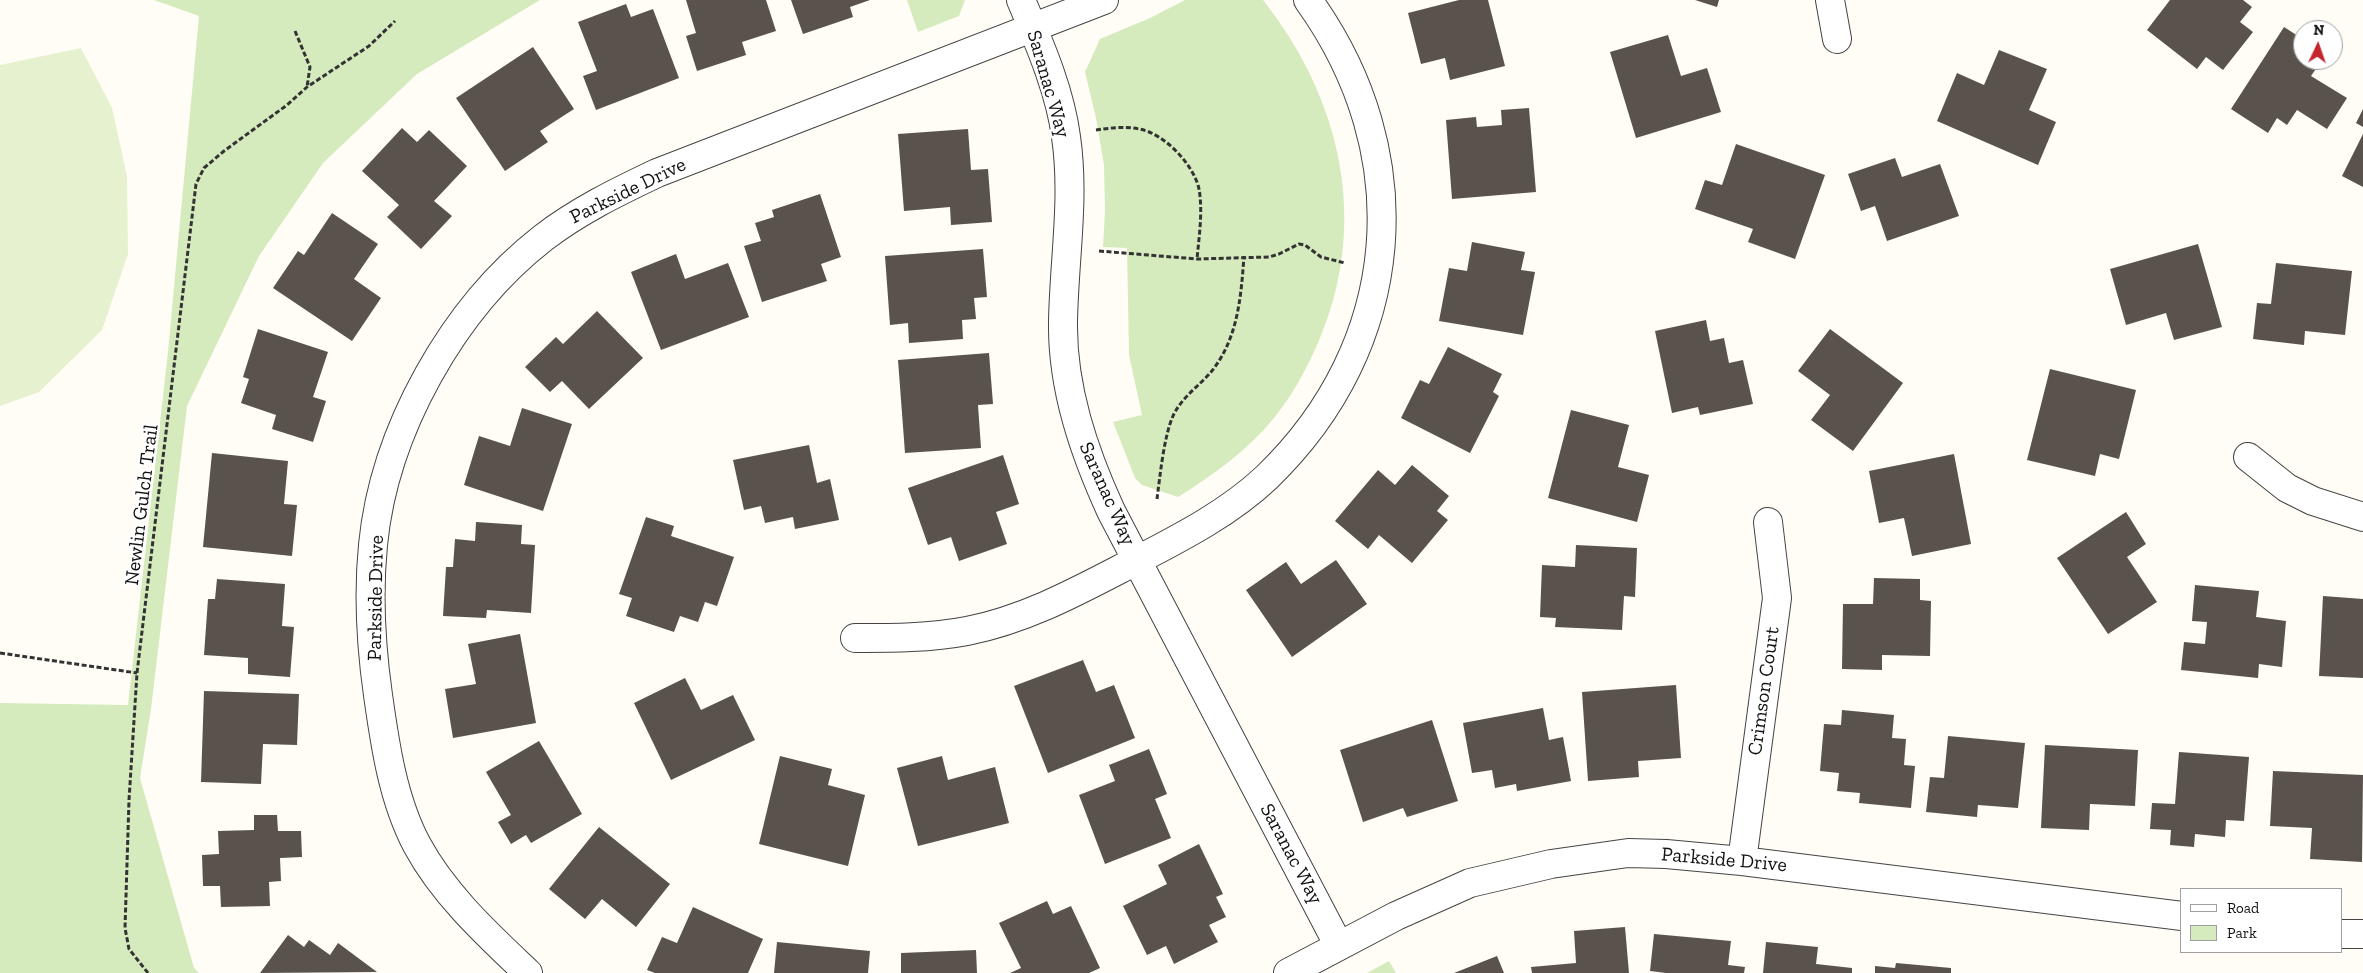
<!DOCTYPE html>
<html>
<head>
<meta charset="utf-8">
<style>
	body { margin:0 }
	#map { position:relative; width:2363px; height:973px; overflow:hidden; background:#fffdf5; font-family:"Zilla Slab",serif }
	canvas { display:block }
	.legend { position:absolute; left:2180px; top:888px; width:162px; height:65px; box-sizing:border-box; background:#fff; border:1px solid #a0a0a0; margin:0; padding:6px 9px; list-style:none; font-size:15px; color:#111 }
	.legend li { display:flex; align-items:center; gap:10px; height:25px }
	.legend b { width:25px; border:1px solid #a0a0a0 }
	.north { position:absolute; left:2293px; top:20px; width:50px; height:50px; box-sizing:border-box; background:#fff; border:1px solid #a0a0a0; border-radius:50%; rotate:3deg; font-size:14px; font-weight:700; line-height:20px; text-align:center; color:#111 }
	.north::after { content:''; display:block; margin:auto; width:18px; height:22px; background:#c4262e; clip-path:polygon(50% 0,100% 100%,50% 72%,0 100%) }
</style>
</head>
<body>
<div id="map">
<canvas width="2363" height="973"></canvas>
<ul class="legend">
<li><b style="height:6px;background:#fff"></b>Road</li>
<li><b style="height:14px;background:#d5ebbd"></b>Park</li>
</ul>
<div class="north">N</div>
</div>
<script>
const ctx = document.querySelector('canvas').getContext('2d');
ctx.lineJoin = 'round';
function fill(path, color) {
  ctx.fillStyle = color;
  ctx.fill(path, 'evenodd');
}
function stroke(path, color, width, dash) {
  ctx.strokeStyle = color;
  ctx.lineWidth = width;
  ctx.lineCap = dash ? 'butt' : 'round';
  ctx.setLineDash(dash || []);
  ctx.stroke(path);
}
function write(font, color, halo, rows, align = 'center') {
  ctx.font = font + ' "Zilla Slab",serif';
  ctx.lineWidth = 5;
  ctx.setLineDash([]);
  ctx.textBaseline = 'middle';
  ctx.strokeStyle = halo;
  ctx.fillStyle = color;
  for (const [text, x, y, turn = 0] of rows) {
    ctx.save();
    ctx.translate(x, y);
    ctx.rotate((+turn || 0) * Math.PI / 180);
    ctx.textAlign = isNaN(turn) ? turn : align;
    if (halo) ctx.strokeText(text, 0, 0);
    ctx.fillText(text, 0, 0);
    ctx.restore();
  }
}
const green = new Path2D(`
	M154,0H540L417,74L323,163L259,256L187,406L151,709L140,778L194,968L199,973H0V703L128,705L168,352L199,16Z
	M907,0H965L959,16L918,32Z
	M1185,0H1263C1342,100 1370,224 1318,343C1306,370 1292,396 1274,418C1247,451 1213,475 1178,497L1142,485L1135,478L1113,422L1142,415L1129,355L1127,248L1103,247L1105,211L1104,165L1096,118L1085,72L1100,39L1150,18Z
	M1389,961L1396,973H1367Z`);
const pitch = new Path2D(`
	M81,48L112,108L127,176L128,254L102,330L39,392L0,406V65Z`);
const building = new Path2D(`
	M686,0H766L776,31L742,42L746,55L697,71L686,36L696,33Z
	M791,0H870L850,7L853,17L803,34Z
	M1459,0H1488L1505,66L1450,80L1445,58L1421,64L1408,13Z
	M1695,0H1719L1717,7Z
	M2170,0H2243L2252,7L2240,22L2253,32L2223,70L2206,57L2197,69L2147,30Z
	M626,4L631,17L653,9L679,78L596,110L583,76L597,71L578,22Z
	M2284,27L2298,36L2303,28L2307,30H2303V60H2322L2311,76L2347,98L2327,129L2297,110L2287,125L2277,118L2268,133L2231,109Z
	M1668,35L1681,76L1707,68L1721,112L1636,138L1610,52Z
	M533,47L574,109L540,131L548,142L505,171L456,98Z
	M1999,50L2047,69L2029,110L2056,122L2038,165L1937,121L1957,73L1984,85Z
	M1529,108L1536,192L1452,199L1446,120L1476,117L1477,127L1502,125L1501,110Z
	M2363,109V127L2356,123Z
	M402,128L417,142L429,130L467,166L434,201L452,216L421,249L387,217L399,205L362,171Z
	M968,129L971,170L988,169L992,222L951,225L950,207L904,211L898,134Z
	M2363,134V187L2342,176Z
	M1736,144L1825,175L1795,259L1748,242L1753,229L1695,209L1705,180L1722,185Z
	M1895,158L1902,177L1940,164L1959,216L1887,241L1875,206L1861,211L1848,174Z
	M820,194L841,257L821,264L827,281L762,302L744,246L761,241L755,223L774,217L772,210Z
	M332,213L378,244L354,279L381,298L352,341L273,288L298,251L304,255Z
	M1472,242L1525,252L1521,270L1535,272L1523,335L1439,321L1449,268L1467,271Z
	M2198,244L2222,327L2174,340L2166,313L2126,325L2110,269Z
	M983,249L987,297L974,298L976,319L962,320L963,339L909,343L908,323L890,325L885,256Z
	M676,254L685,279L728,263L749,317L661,350L631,272Z
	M2276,263L2352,271L2345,335L2305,331L2304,345L2253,339L2257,303L2271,304Z
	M597,311L643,358L589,409L562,381L550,392L525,367L556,337L563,344Z
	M1706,320L1710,341L1724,338L1729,363L1743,360L1753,404L1700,415L1698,407L1672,413L1655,331Z
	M258,329L328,352L313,397L326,401L313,442L272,429L276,415L241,403L249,379L243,377Z
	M1830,329L1903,383L1853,451L1811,420L1830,395L1798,371Z
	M1448,347L1502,374L1493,392L1499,396L1470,453L1401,418L1420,380L1429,384Z
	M989,353L993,404L978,405L981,448L905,453L898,360Z
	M2050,369L2136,390L2119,459L2100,454L2095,476L2027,460Z
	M522,408L572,424L543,511L464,485L479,436L510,446Z
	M1571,410L1629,425L1618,467L1649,475L1637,522L1548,498Z
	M809,445L817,483L830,479L839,520L795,529L793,517L765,523L761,506L744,510L733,460Z
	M212,453L288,461L284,504L297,505L292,556L203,547Z
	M1954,454L1971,544L1912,556L1904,518L1879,523L1869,471Z
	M1003,455L1019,504L996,512L1007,544L959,561L951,537L928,545L908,488Z
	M1412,465L1449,496L1437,511L1448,520L1412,563L1379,535L1368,549L1335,521L1378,470L1395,485Z
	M2126,512L2146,544L2127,557L2157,602L2108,634L2057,558Z
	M646,517L674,526L671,536L734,557L717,606L705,602L698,622L680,616L674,632L626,616L632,598L619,594Z
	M476,522L522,525L521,544L535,545L531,613L487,610L486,618L443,616L446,567H453L455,539L475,541Z
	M1576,545L1637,548L1635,597L1624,596L1622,630L1555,627L1556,618L1540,617L1542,565L1575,567Z
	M1336,560L1367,604L1292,657L1246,590L1286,562L1301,584Z
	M1874,578L1920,579V600L1931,601L1930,656L1882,655V670L1842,669L1843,604H1873Z
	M217,579L285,584L282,626L294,627L290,677L248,674V658L204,655L208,599H215Z
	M2195,585L2259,591L2256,617L2286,621L2282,667L2259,664L2258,678L2181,670L2184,642L2205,644L2207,622L2192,621Z
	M2323,596L2363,599V678L2319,676Z
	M520,634L536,723L453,738L445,689L476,684L468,644Z
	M1083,660L1096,692L1114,685L1135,738L1048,773L1014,686Z
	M685,678L701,710L733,695L755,740L671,780L634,703Z
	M1676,685L1681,758L1638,761L1639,777L1588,781L1582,692Z
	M204,691L299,694L297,745L263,744L261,784L201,782Z
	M1543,708L1549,740L1563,737L1571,781L1517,791L1516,784L1495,788L1492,770L1472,773L1463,723Z
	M1842,710L1894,715L1892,738L1906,739L1904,765L1915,766L1911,808L1859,803L1860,793L1837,791L1839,773L1820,771L1824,724L1841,725Z
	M1432,720L1458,801L1407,817L1403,808L1363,822L1340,750Z
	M1948,736L2025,743L2018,808L1978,805L1977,817L1926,812L1930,777L1944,778Z
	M539,741L582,814L531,843L526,835L511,844L498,822L511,815L486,772Z
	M2045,745L2138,750L2135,806L2090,804L2089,830L2041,828Z
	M1149,749L1167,794L1155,799L1171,838L1105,864L1079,795L1115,781L1109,765Z
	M2179,752L2249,757L2244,821L2226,820L2225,837L2195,834L2194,847L2170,845L2171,830L2150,829L2152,803L2175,804Z
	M780,756L832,769L828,785L865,795L848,866L759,844Z
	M942,756L948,780L995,767L1009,823L918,846L897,768Z
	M2273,771L2363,775L2362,862L2310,859L2312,828L2270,826Z
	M254,815H277L278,831H301L302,857L280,858L281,881L269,882L270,906L221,907L220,886H203L202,855L219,854L218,831L254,830Z
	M599,827L670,884L636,927L602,899L585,919L549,889Z
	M1199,844L1223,894L1216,897L1226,917L1209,925L1218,942L1174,964L1166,946L1147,955L1123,906L1167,884L1158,865Z
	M1047,901L1053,914L1071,906L1100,968L1089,973H1010L1021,968L999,923Z
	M693,907L763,939L748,973H655L647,970L662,937L677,943Z
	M1625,927L1629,973H1532L1531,967L1576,963L1574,931Z
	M1654,934L1731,941L1728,965L1745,967L1744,973H1666L1650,971Z
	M288,935L304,947L309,940L330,955L338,943L377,972L260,973Z
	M777,942L870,951L868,973H774Z
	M1766,942L1818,947L1816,964L1852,968V973H1763Z
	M976,950L977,973H901V953Z
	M1497,956L1504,973H1454Z
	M1896,963L1951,968V973H1875V966L1895,968Z`);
const path = new Path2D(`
	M295,31L310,67L307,87
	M1096,130C1110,128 1125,126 1139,129C1164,133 1194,165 1199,189C1203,211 1199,237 1197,259
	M1099,251L1197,259L1269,257L1279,254L1299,244L1305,245L1321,257L1345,263
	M1157,499C1160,476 1164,436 1173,416C1181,398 1199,386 1211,372C1238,339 1241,297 1244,256
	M0,653L137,673
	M148,973L129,949L125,928L129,800L137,673L196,184L204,168L224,151L287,105L307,87L369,46L395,21`);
const street = new Path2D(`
	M1021,0C1039,43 1060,90 1066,137C1075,198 1064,260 1063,322C1062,388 1084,452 1111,511L1339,946
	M1830,0L1837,39
	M2248,457L2287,488L2313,501L2363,517
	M855,638C893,638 930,638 967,631C1024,620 1076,592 1126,566C1174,541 1227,515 1267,477C1404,345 1419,154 1308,0
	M1742,861L1777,598L1768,522
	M2342,934H2363
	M528,973C488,935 444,895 417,845C393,800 385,745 378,695C371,646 368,595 373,545C384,431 453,308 543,238C578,211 617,192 657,173L1104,0
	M1288,973L1396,916L1470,883L1551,864L1628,853L1666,854L1742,861L2182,916`);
const streetNames = [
	["Saranac Way",1048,84,74],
	["Parkside Drive",628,191,-26],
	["Saranac Way",1107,494,66],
	["Newlin Gulch Trail",142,505,-83],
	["Parkside Drive",376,598,-89],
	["Crimson Court",1764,691,-82],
	["Saranac Way",1291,854,62],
	["Parkside Drive",1724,860,5]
];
fill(green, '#d5ebbd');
fill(pitch, '#e6f2cf');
fill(building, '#5a524d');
stroke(street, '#444', 30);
stroke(path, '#333', 3, [5, 2.5]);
stroke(street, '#fff', 28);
write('20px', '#111', '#fff', streetNames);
</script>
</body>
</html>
